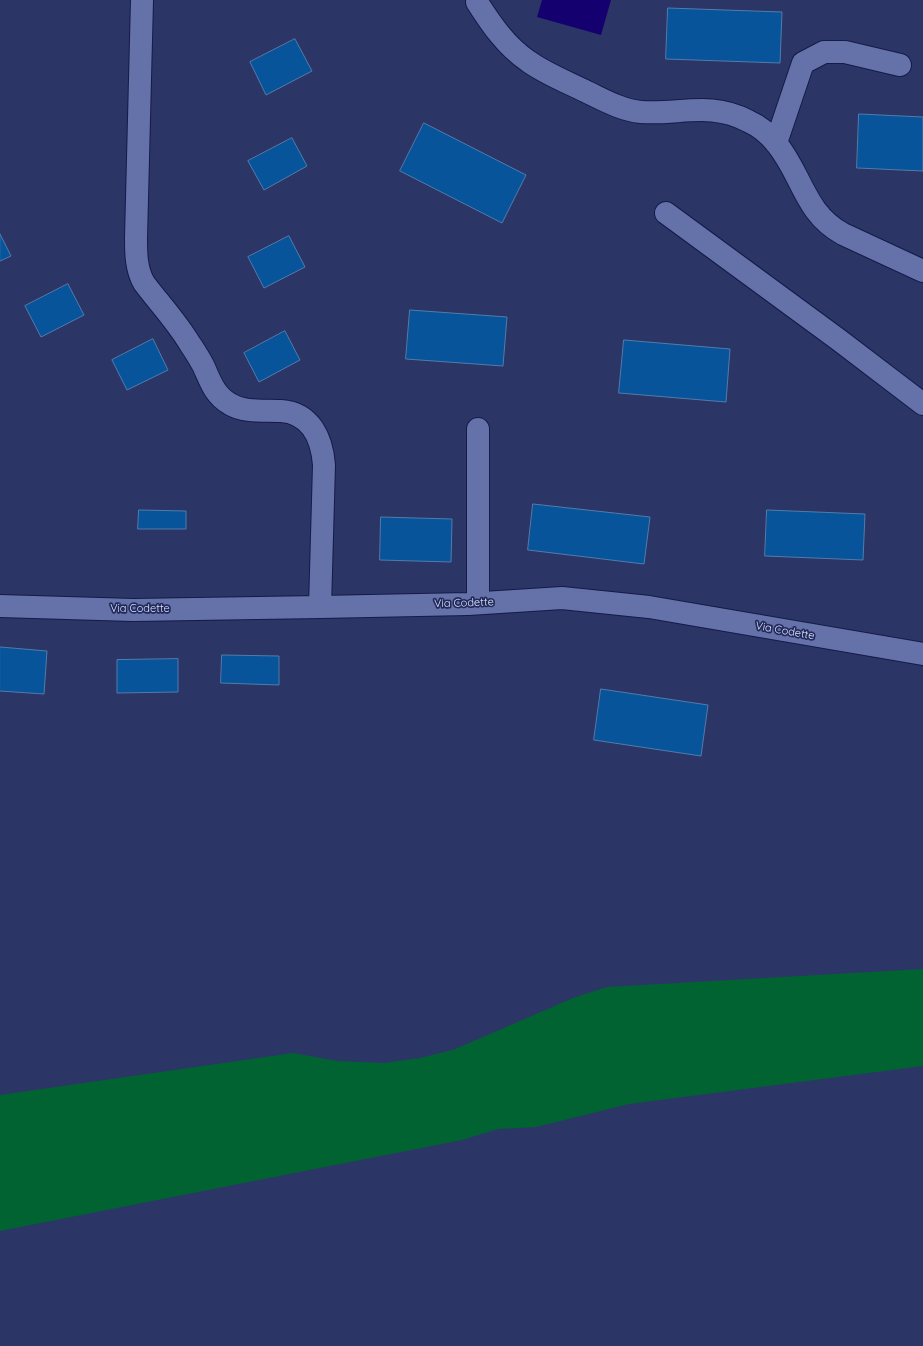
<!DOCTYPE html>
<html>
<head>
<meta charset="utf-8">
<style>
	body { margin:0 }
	canvas { display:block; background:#2b3566 }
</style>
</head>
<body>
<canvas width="923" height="1346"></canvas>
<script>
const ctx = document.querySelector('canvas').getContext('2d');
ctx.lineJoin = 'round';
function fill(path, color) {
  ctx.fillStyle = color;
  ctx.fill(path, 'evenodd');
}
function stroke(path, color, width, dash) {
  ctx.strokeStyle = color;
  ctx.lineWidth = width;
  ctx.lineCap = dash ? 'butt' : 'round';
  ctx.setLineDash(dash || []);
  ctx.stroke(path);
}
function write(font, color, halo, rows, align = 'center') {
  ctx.font = font + ' Quicksand,sans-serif';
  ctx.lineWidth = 3.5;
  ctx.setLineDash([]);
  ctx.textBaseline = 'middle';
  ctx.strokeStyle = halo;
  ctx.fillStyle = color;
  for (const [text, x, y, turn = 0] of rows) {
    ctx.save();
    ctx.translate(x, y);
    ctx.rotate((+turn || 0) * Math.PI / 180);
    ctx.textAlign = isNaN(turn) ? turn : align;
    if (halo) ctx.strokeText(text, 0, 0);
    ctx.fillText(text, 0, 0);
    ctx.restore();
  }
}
const green = new Path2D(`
	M923,969V1066L629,1104L536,1127L498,1129L462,1140L0,1231V1095L293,1053L337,1061L384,1063L420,1058L453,1050L573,998L607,987Z`);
const water = new Path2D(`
	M542,0H611L601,35L537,17Z`);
const building = new Path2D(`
	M668,8L782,12L780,63L666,59Z
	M295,39L312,71L266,95L250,62Z
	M859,114L923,117V171L857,168Z
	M424,123L526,175L502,223L400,171Z
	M292,138L307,166L264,190L248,161Z
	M0,234L11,256L0,261Z
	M289,236L305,267L264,288L248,257Z
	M68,284L84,315L41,337L25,306Z
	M410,310L507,317L503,366L406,359Z
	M285,331L300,360L259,382L244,353Z
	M153,339L168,370L127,390L112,360Z
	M624,340L730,349L726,402L619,393Z
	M533,504L650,517L644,564L528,550Z
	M139,510L186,511V529H138Z
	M767,510L865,514L863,560L765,556Z
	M381,517L452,519L451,562L380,560Z
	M0,647L47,651L44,694L0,691Z
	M222,655L279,656V685L221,683Z
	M178,659V692L117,693V660Z
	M601,689L708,705L701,756L594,740Z`);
const minor = new Path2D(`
	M142,0L136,238C136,253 136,269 144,283C159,303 177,322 190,344C195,351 199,358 203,365C210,380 214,395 230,404C245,413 264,410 281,411C311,413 322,439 324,465L320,607
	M477,2C491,24 506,46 528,61C546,74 567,82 587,92C604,100 621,110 641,112C678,115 711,101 748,121C759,126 768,133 776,143C802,174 804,213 843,234L923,271
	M776,143L803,63L824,52H845L900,65
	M666,213L839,340L923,404
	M478,603V429
	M0,606L133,610L320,607L468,604L562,598L649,607L923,654`);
const streetNames = [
	["Via Codette",464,603,-2],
	["Via Codette",140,609],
	["Via Codette",785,631,10]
];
fill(green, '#006331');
fill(water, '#150070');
fill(building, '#07549b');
stroke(building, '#527bab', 1);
stroke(minor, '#151a49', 24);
stroke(minor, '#6572a9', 22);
write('11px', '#dee5fe', '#222a5b', streetNames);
</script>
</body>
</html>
